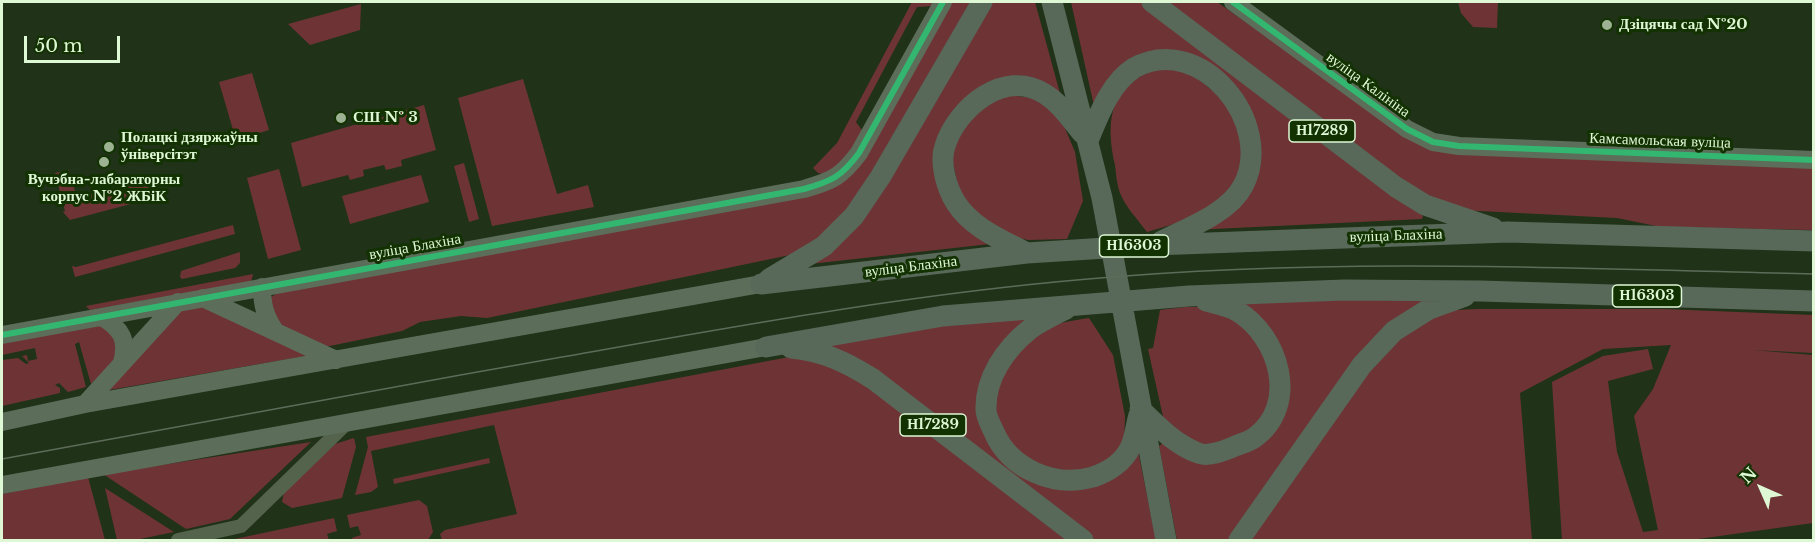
<!DOCTYPE html>
<html>
<head>
<meta charset="utf-8">
<style>
	body { margin:0 }
	#map { position:relative; width:1815px; height:542px; overflow:hidden; background:#203218; font-family:"Libre Baskerville",serif }
	canvas { display:block }
	.frame { position:absolute; inset:0; border:3px solid #def7d5; pointer-events:none }
	.north { position:absolute; left:1731px; top:458px; width:60px; height:60px; -webkit-text-stroke:4px #123202; paint-order:stroke; rotate:315deg; font-size:16px; font-weight:700; line-height:24px; text-align:center; color:#def7d5 }
	.north::after { content:''; display:block; margin:auto; width:21px; height:27px; background:#def7d5; clip-path:polygon(50% 0,100% 100%,50% 72%,0 100%) }
	.scale { position:absolute; left:24px; top:36px; width:96px; height:27px; box-sizing:border-box; border:3px solid #def7d5; border-top:0; padding-left:8px; font-size:18px; line-height:21px; white-space:nowrap; color:#def7d5; -webkit-text-stroke:4px #123202; paint-order:stroke }
</style>
</head>
<body>
<div id="map">
<canvas width="1815" height="542"></canvas>
<div class="frame"></div>
<div class="north">N</div>
<div class="scale">50 m</div>
</div>
<script>
const ctx = document.querySelector('canvas').getContext('2d');
ctx.lineJoin = 'round';
function fill(path, color) {
  ctx.fillStyle = color;
  ctx.fill(path, 'evenodd');
}
function stroke(path, color, width, dash) {
  ctx.strokeStyle = color;
  ctx.lineWidth = width;
  ctx.lineCap = dash ? 'butt' : 'round';
  ctx.setLineDash(dash || []);
  ctx.stroke(path);
}
function write(font, color, halo, rows, align = 'center') {
  ctx.font = font + ' "Libre Baskerville",serif';
  ctx.lineWidth = 6;
  ctx.setLineDash([]);
  ctx.textBaseline = 'middle';
  ctx.strokeStyle = halo;
  ctx.fillStyle = color;
  for (const [text, x, y, turn = 0] of rows) {
    ctx.save();
    ctx.translate(x, y);
    ctx.rotate((+turn || 0) * Math.PI / 180);
    ctx.textAlign = isNaN(turn) ? turn : align;
    if (halo) ctx.strokeText(text, 0, 0);
    ctx.fillText(text, 0, 0);
    ctx.restore();
  }
}
const green = new Path2D(`
	M912,2H934L932,6L917,7L856,122L864,133L831,176L818,173L813,168L837,143Z
	M949,2H972L848,213L818,242L790,255L487,318L461,316L420,322L402,331L325,347L279,328L270,315L271,297L281,291L834,186Z
	M987,2H1035L1061,97L1047,87L970,97L938,177L990,244L810,264Z
	M1071,2H1144L1423,216L1422,219L1193,230L1247,191L1244,99L1155,53L1094,106Z
	M1160,2H1217L1405,134L1813,166V230L1661,227L1617,218L1460,210L1428,200Z
	M1458,2H1498L1497,28L1473,27L1461,13Z
	M361,4L360,30L310,45L288,24Z
	M1159,68L1186,69L1231,106L1246,160L1237,183L1219,203L1194,218L1147,232C1138,220 1125,206 1120,193C1117,185 1116,174 1115,165C1105,119 1110,85 1159,68Z
	M252,73L269,130L236,140L219,82Z
	M523,79L557,194L588,185L594,207L492,226L458,98Z
	M1000,94L1042,99L1059,114L1075,152L1083,201L1067,239L1028,240L1001,234L961,199L950,150L963,123Z
	M424,105L436,150L401,160L402,166L386,170L384,165L363,170L364,176L350,180L348,175L302,187L291,143Z
	M464,163L479,219L469,222L454,166Z
	M279,169L301,250L268,259L247,178Z
	M69,170L77,198L144,180H147L150,195L146,200L70,220L63,212L65,211L55,173Z
	M421,175L429,202L350,224L342,196Z
	M233,225L235,234L75,277L72,266L76,267Z
	M240,252V263L235,268L182,279L180,277L181,271Z
	M253,274L251,282L90,310L86,306Z
	M1343,299L1434,300L1418,307L1231,540H1177L1159,446L1163,443L1226,458L1287,397L1240,303Z
	M201,303L306,354V356L109,390L183,306Z
	M1185,307H1208L1249,327L1273,375L1266,416L1249,433L1222,445L1199,447L1164,421L1148,349L1153,348L1160,310Z
	M1479,309H1663L1813,315V353L1752,350L1813,355V523L1691,540H1562L1552,382L1603,356L1648,349L1653,369L1608,381L1617,452L1643,532L1658,530L1634,416L1653,389L1671,345L1603,349L1520,393L1532,540H1247L1367,369L1399,337L1430,315L1454,310Z
	M1032,318L978,414L1053,486L1138,451L1156,540H1094L878,372L826,344L942,326Z
	M1089,318L1113,355L1125,416L1124,443L1101,468C1087,469 1069,474 1055,473C1041,472 1025,460 1016,450C979,411 993,362 1036,334C1051,323 1071,321 1089,318Z
	M96,321L119,340L114,361L91,384L79,342L75,344L86,387L68,392L59,383L55,385L60,388V393L2,406V360L18,358L26,364L29,363L22,356L27,355L28,361L37,359L35,348L2,355V338Z
	M805,354L842,366L1069,540H442L440,534L445,530L517,514L494,425L371,451L378,487L371,492L355,495L368,447L366,437Z
	M354,438L356,447L342,498L292,508L282,502L284,492L335,444Z
	M311,442L230,519L186,529L103,474Z
	M489,458L490,463L394,484L393,479Z
	M88,477L105,540H2V494Z
	M105,488L174,532L135,540H117Z
	M419,500L427,506L433,532L428,540H353L352,538L361,535L358,526L350,528L347,515Z
	M334,518L337,531L327,534L329,540H230Z`);
const street = new Path2D(`
	M178,540L241,526L348,422`);
const secondary = new Path2D(`
	M1233,2L1407,129L1433,142L1459,146L1814,160
	M262,287C262,305 265,316 275,331
	M203,298L336,360
	M102,317C122,329 128,340 122,363
	M2,335L804,189C832,181 841,177 859,153L943,2
	M85,404L178,302
	M2,422L85,404L761,284
	M2,485L766,347`);
const primary = new Path2D(`
	M1052,2L1102,198L1166,540
	M1152,2L1396,187L1425,205L1493,228
	M1088,141C1098,117 1110,83 1134,68C1201,31 1276,124 1243,186C1228,214 1187,228 1160,242
	M1027,253C1002,240 972,228 956,203C947,189 939,163 945,146C957,108 1004,68 1045,94C1061,104 1071,120 1083,134
	M769,279L824,246L854,216L881,176L982,2
	M761,284L1027,253L1154,245L1508,232L1814,241
	M1066,309C1054,315 1041,321 1030,329C1005,349 985,378 986,410C986,417 991,425 994,432C1010,469 1054,488 1093,477C1108,472 1124,462 1131,446C1135,437 1136,425 1139,415
	M766,347L943,316L1189,296L1344,290L1480,291L1814,301
	M791,348C823,351 846,362 873,379L1083,540
	M1140,409C1158,426 1174,444 1198,453C1207,457 1224,451 1233,447C1240,444 1248,442 1254,438C1300,405 1279,336 1237,311C1228,306 1216,304 1206,301
	M1239,540L1362,365L1394,331L1429,309L1465,296`);
const tram = new Path2D(`
	M2,459C188,424 375,390 562,357C737,326 911,294 1088,279C1329,257 1572,268 1814,274`);
const cycleway = new Path2D(`
	M1233,2L1407,129L1433,142L1459,146L1814,160
	M2,335L804,189C832,181 841,177 859,153L943,2`);
const markers = [
	[1607,25,6,"#9cb293"],
	[341,118,6,"#9cb293"],
	[109,147,6,"#9cb293"],
	[104,162,6,"#9cb293"]
];
const shields = [
	[1322,131,66],
	[1134,246,69],
	[1647,296,69],
	[933,425,66]
];
const shieldNames = [
	["Н17289",1322,131],
	["Н16303",1134,246],
	["Н16303",1647,296],
	["Н17289",933,425]
];
const poiNames = [
	["Дзіцячы сад №20",1619,25],
	["СШ № 3",353,118],
	["Полацкі дзяржаўны",121,138],
	["ўніверсітэт",121,155],
	["Вучэбна-лабараторны",104,180,"center"],
	["корпус №2 ЖБіК",104,197,"center"]
];
const streetNames = [
	["вуліца Калініна",1368,85,36],
	["Камсамольская вуліца",1660,141,2],
	["вуліца Блахіна",1396,236,-2],
	["вуліца Блахіна",415,247,-10],
	["вуліца Блахіна",911,267,-7]
];
fill(green, '#6e3435');
stroke(street, '#53634c', 14);
stroke(secondary, '#5c6d5a', 18);
stroke(primary, '#586859', 21);
stroke(tram, '#5d6c58', 1.5);
stroke(cycleway, '#33b770', 6);
for (const [x, y, r, color] of markers) {
  const dot = new Path2D();
  dot.arc(x, y, r, 0, 2 * Math.PI);
  ctx.fillStyle = color;
  ctx.fill(dot);
  stroke(dot, '#123202', 2);
}
for (const [x, y, w] of shields) {
  const box = new Path2D();
  box.roundRect(x - w / 2, y - 11, w, 22, 4.5);
  ctx.fillStyle = '#123202';
  ctx.fill(box);
  stroke(box, '#def7d5', 1.5);
}
write('bold 14px', '#def7d5', null, shieldNames);
write('bold 15px', '#def7d5', '#123202', poiNames, 'left');
write('15px', '#def7d5', '#123202', streetNames);
</script>
</body>
</html>
